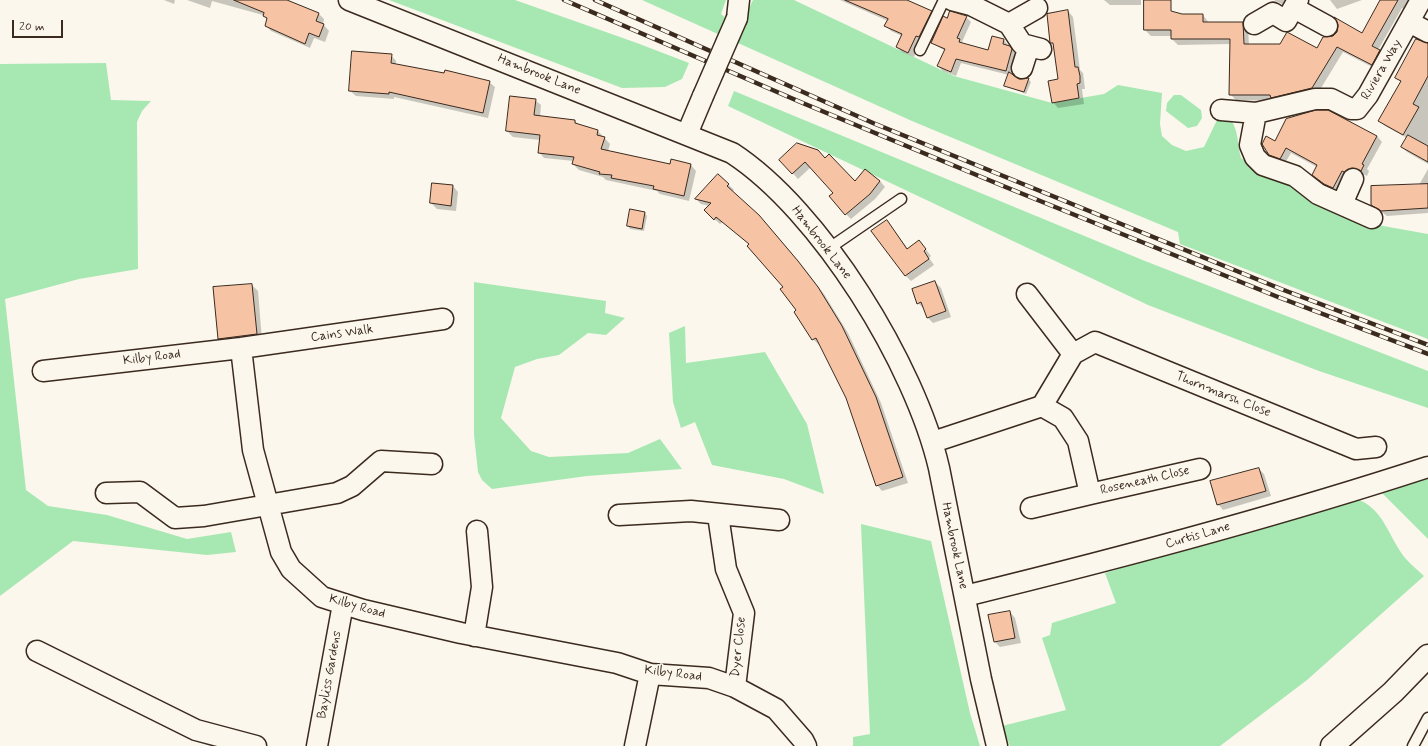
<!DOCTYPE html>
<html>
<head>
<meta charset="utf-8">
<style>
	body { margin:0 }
	#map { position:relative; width:1428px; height:746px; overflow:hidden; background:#fbf7ec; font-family:Mynerve,sans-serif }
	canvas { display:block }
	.scale { position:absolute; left:12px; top:20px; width:51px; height:18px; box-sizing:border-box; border:2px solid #3b2a1e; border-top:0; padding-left:5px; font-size:12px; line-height:14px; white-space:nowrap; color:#3b2a1e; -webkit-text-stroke:3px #fbf7ec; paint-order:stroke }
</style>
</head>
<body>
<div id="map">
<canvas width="1428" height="746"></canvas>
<div class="scale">20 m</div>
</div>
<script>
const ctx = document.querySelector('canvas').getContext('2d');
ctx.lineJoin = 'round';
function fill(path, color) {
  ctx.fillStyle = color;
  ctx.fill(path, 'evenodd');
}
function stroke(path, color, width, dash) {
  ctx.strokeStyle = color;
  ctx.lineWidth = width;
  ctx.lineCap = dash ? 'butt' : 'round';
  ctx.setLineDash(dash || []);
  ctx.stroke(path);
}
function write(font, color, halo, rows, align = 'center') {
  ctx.font = font + ' Mynerve,sans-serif';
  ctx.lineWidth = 3;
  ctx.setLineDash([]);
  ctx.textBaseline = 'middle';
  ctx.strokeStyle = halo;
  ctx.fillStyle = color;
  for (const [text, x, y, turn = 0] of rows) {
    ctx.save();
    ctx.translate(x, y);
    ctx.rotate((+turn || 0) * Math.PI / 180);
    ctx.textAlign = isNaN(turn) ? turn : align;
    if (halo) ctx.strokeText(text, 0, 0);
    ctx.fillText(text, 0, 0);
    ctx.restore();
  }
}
const green = new Path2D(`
	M389,0H515L637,43L689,63L682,79L665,87L622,88Z
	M642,0H726L721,14L725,17L720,28L736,36L753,0H794L954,76L1052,103L1104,94L1118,85L1162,93L1160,124L1162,136L1172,145L1186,151L1204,147L1218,118L1231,120C1239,132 1237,144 1241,158L1259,171L1281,178L1361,222L1428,234V339L1180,244L1178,232L912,121Z
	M106,63L111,100L151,101L142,111L137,122L138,269L79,279L5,299L26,490L48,506L107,515L187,539L231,532L236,552L207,555L73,541L0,596V64Z
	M734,91L1145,261L1428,371V408L1319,371L1148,305L728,106Z
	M1174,95H1181L1201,110L1202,118L1197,126L1188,128L1166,111L1167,103Z
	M474,282L606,301L605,313L625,318L606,335L588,333L559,355L537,359L515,367L501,418L531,451L549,457L628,453L660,439L682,469L587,476L492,489L482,480L478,472L474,435Z
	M685,326L686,363L765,352L807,424L824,494L784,479L712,465L695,422L681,428L673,402L669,333Z
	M1428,476V539L1381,492Z
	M1355,498C1386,510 1387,536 1406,559C1411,565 1418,570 1424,576L1307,680L1220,746H1010L1002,726L1066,710L1042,638L1050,635L1052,623L1116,603L1105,573Z
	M861,524L931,541L970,713L980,746H853V737L870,734Z`);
const shadow = new Path2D(`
	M164,0H175L174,4Z
	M187,0H284L319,14L324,19L323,24L329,31L325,42L314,38L310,48L271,31L266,26L268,20L263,15L212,1L210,8Z
	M840,0H905L931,12L936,17L921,40L914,57L902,52L897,47L902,36L891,31L886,26L888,21Z
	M1104,0H1141V5H1110Z
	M1274,0H1293L1289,8Z
	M1330,0H1362L1337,9Z
	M1381,0H1415L1408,12L1402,8L1378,50L1385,57L1378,70L1343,52L1318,93L1275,101L1236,100L1230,94V44L1178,45L1172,39V36H1151L1145,30L1203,15L1209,23H1243L1248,29L1249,45L1317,50L1363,34Z
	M1068,11L1073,17L1080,70L1083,73L1085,89H1082L1084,104L1058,108L1053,102L1059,80L1054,45L1051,43L1048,13Z
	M966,17L971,22L962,42L964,45L989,51L1004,40L1016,55L1011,75L1019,80L1028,79L1031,82L1026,94L1006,86L1009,75L961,63L956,76L943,71L938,66L945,51L932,43Z
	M1428,44V164L1407,152L1402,147L1407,138L1385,126L1380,121L1401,82L1397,78Z
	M391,55L396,61V65L489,82L495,87L488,118L394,97V99L356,96L350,91Z
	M535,100L541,105L540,117L575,121L580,126L598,131L610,144L608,151L670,165H691L696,171L689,201L660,194L657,191L606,180L603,177L579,170L573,164L574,161L544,158L539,152L540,140L513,137L507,131Z
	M1377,136L1382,142L1367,169L1369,171L1367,176L1358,172L1338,193L1318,180L1317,167L1291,153L1285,163L1276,160L1266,150L1263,142Z
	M825,159L855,183L880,181L885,187L875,199L851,219L846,214L835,193L811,167L798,179L781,160Z
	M1428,169V213L1387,216L1372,205L1419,185Z
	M728,184L734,190L732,192L765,222L804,268L824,294L848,333L881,403L908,483L882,491L877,485L847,398L821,344L819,345L813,339L785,287L750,245L723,222L720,224L711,216L709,206L701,204L696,199Z
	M453,186L458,192L456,211L437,209L431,203Z
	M645,213L647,216L644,231L630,229L628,226Z
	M887,221L908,249L924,247L931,256L929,258L934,265L911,281L905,275Z
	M935,282L941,288L951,317L933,323L928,318L924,309L918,303Z
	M252,285L258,291L262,340L225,344L219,339Z
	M1259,469L1264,474L1271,496L1223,510L1218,504Z
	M1010,612L1015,618L1021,643L1000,647L995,642Z`);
const building = new Path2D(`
	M234,0H287L319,13L316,21L324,24L319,37L309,33L305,44L265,26L267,18L263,16L264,13Z
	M845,0H907L932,11L919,37L916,36L908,53L896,47L902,34L884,26L888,19Z
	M1144,0H1171V11L1182,14H1203V22H1243L1244,44H1280L1287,32L1317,48L1323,37L1333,36L1337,32L1338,25L1334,17L1362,33L1380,0H1398L1372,46L1380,50L1372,65L1337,47L1312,88L1271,98L1270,95H1229L1230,39H1171V30H1144Z
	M1068,10L1075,67H1078L1080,76V83L1077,84L1079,98L1052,103L1048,81L1058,79L1053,43H1050L1047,14Z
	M950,11L967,16L957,38L960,39L959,42L988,50L992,36L1004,39L1003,44L1010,46L1012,49L1006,71L956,59L951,72L937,66L945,49L931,43L943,16L947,18Z
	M1416,39L1428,43V76L1413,104L1419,107L1403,135L1378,121L1401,81L1395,78Z
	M352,51L392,54L391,63L444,73L445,70L490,81L483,113L389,92V94L349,91Z
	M1009,72L1019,79L1029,78L1024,92L1004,86Z
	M510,96L536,99L534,115L575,120V123L598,130L597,135L605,137L601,149L670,164L671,159L691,164L684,196L653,189L654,186L611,178L612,175L599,174L600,172L572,164L574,157L538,153L540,135L506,131Z
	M1316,110H1328L1377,136L1362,164L1364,165L1361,171L1352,168L1344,172L1342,171L1333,188L1324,184L1312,175L1317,165L1286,148L1280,159L1269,155L1262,144L1266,136L1275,141L1286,119Z
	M1408,135L1428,146V162L1401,147Z
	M797,143L818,150L825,158L829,154L855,181L865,169L880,181L870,194L845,215L829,196L833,193L805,162L792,174L779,160Z
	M718,174L729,184L727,186L759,215L798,261L818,287L842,326L876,397L903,477L876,486L846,398L816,338L812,340L794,312L796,310L780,289L783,287L747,246L749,244L716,217L714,220L704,210L711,203L695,199Z
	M432,183L453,185L451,206L430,203Z
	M1428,184V208L1381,211L1371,205V186Z
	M630,209L645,212L642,229L627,226Z
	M887,220L907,249L919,240L926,249L924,251L929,259L905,276L871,231Z
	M935,281L946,311L927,318L921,302L917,304L912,289Z
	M252,284L257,334L218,339L213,287Z
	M1259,468L1266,491L1217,505L1210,481Z
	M1010,611L1015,638L994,642L988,615Z`);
const lane = new Path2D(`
	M920,50L944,0
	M828,249L901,199
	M1413,746L1428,718`);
const street = new Path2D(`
	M349,0L732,153C821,211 915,365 939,468L981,679L997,746
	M952,0L971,5L1009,24L1022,44L1041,49
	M1294,8L1327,26
	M737,18L739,0
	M1409,22L1428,32
	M1009,24L1037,8
	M1254,24L1273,13L1286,21L1298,0
	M1022,68L1029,46
	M1221,110L1256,113L1315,99H1331L1351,109H1357L1368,95L1421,0
	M1256,113L1250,145L1255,157L1263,165L1295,176L1318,194L1372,218
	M687,134L703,96
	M1342,204L1353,179
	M1027,294L1073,354
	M241,348L253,450L281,552L291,569L322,597L363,610L461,633L617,663L650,674L709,678L735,687L776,709L803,740L806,746
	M43,371L241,348L443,319
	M933,442L1042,406L1073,354L1095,342L1356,449L1376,447
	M106,493L140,492L175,518L204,516L337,493L352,486L381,461L432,464
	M1090,494L1200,469
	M1031,508L1090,494L1078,441L1063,418L1042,406
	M619,515L691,511L779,520
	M718,515L726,569L744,613L735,687
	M965,596C1121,558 1275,517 1428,467
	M474,636L482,587L477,531
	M37,651L196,730L256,746
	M317,746L343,604
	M635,746L650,674`);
const secondary = new Path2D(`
	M1332,746L1393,692L1428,656`);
const rail = new Path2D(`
	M564,0L805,104L1008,188L1278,297L1428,354
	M595,0L873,123L1281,289L1428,345`);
const streetBridge = new Path2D(`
	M703,96L737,18`);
const streetNames = [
	["Riviera Way",1382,70,-60],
	["Hambrook Lane",539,75,22],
	["Hambrook Lane",821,243,52],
	["Cains Walk",342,334,-8],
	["Kilby Road",152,358,-7],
	["Thornmarsh Close",1223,395,22],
	["Roseneath Close",1145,481,-13],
	["Curtis Lane",1198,536,-16],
	["Hambrook Lane",954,546,78],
	["Kilby Road",357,607,16],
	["Dyer Close",739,647,-84],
	["Kilby Road",673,674,7],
	["Bayliss Gardens",330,675,-80]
];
fill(green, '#a7e8b2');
fill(shadow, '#0003');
fill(building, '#f6c4a5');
stroke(building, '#3b2a1e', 1);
stroke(lane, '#3b2a1e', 13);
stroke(street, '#3b2a1e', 23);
stroke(secondary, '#3b2a1e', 25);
stroke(lane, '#fbf7ec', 10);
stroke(street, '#fbf7ec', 20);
stroke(secondary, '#fbf7ec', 22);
stroke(rail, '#3b2a1e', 4.5);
stroke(rail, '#fbf7ec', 3, [9]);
stroke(streetBridge, '#3b2a1e', 23, []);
stroke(streetBridge, '#fbf7ec', 20);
write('13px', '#3b2a1e', '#fbf7ec', streetNames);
</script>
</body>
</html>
